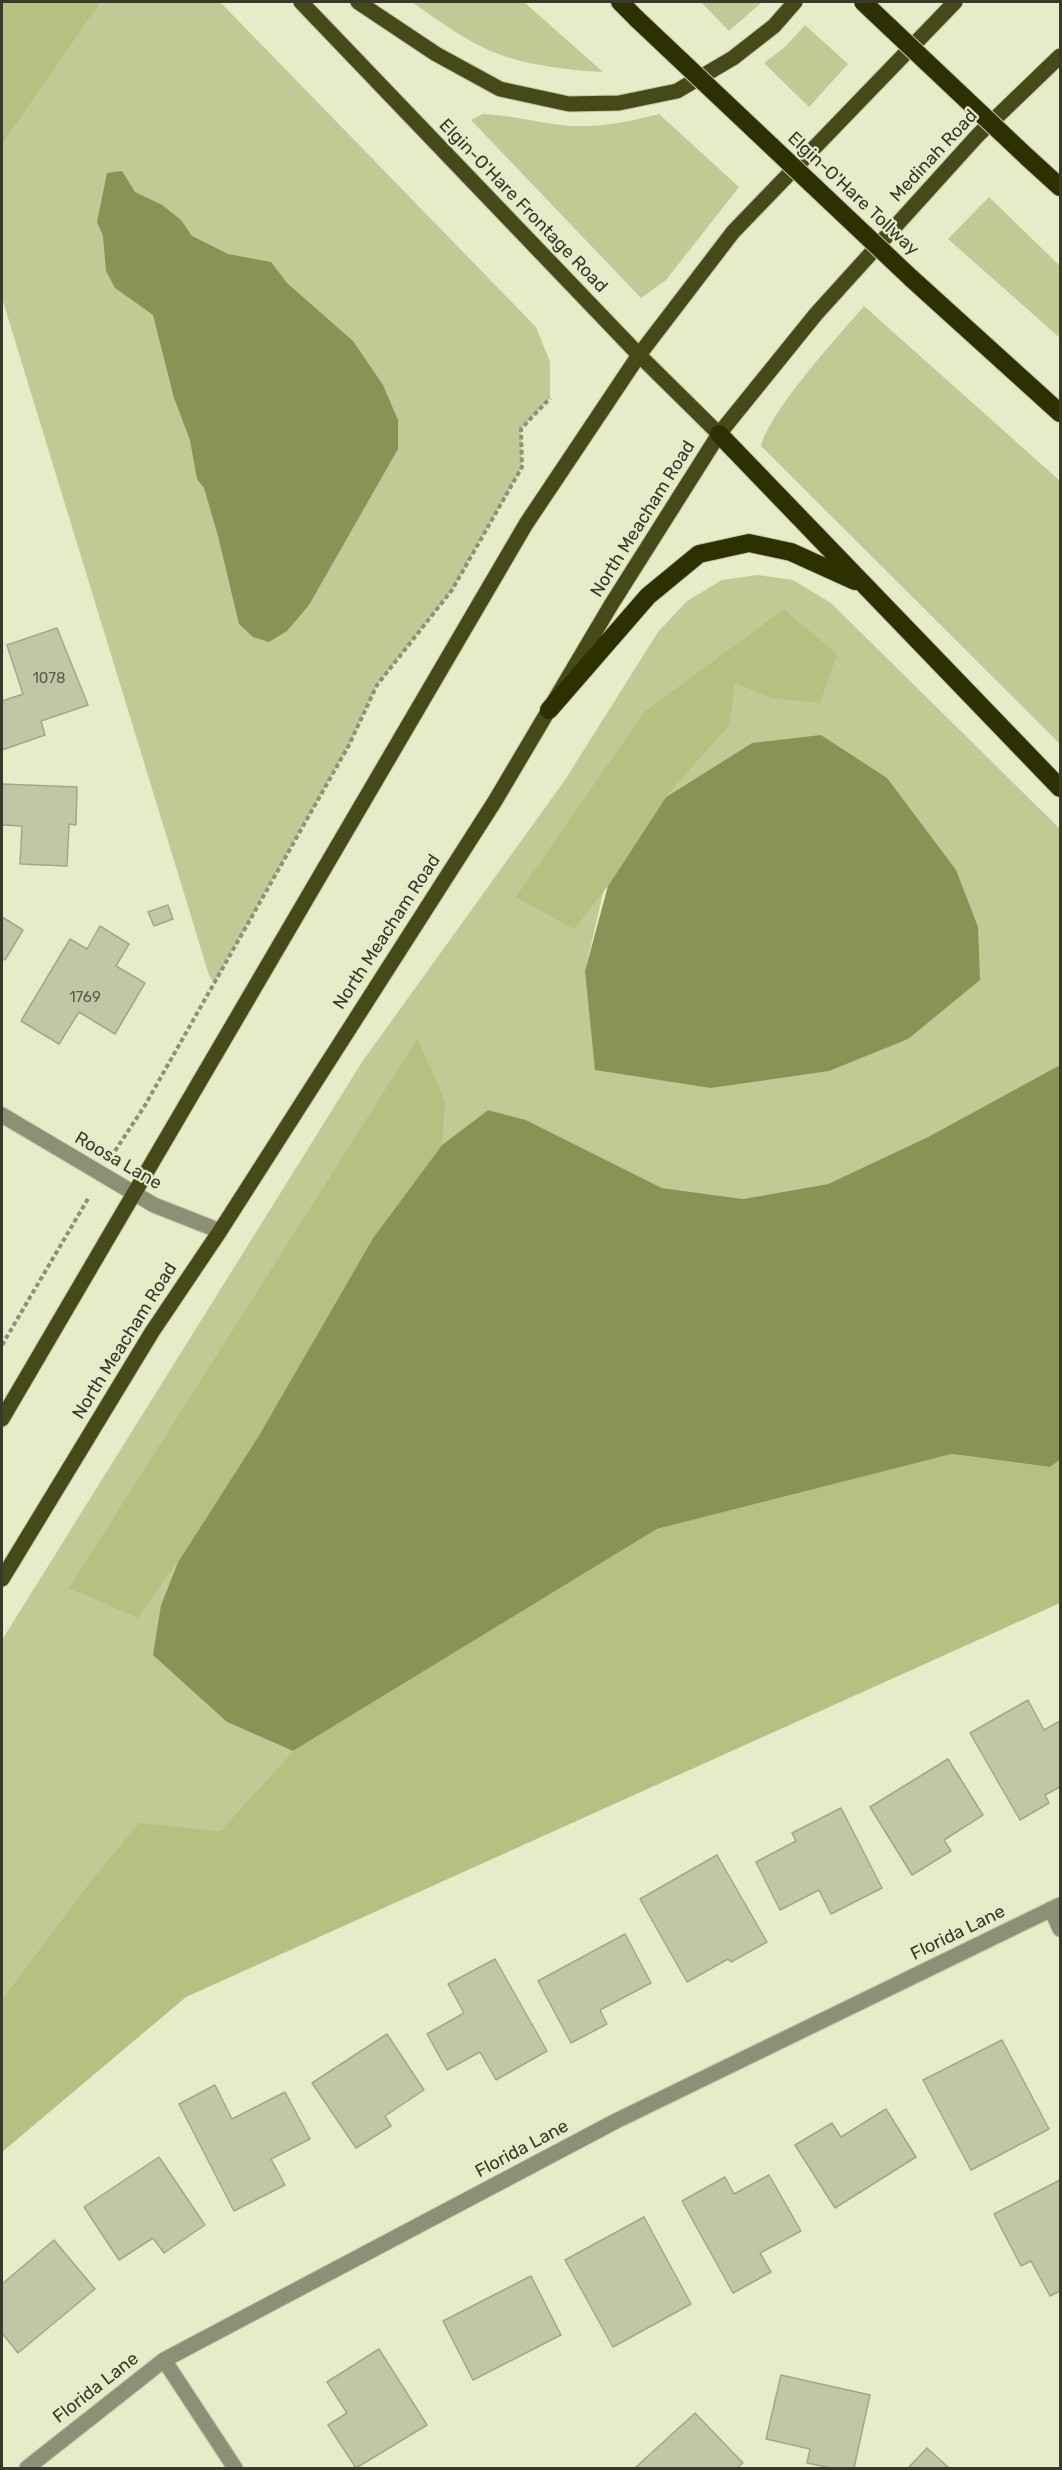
<!DOCTYPE html>
<html>
<head>
<meta charset="utf-8">
<style>
	body { margin:0 }
	#map { position:relative; width:1062px; height:2470px; overflow:hidden; background:#e6ebc8; font-family:Rubik,sans-serif }
	canvas { display:block }
	.frame { position:absolute; inset:0; border:3px solid #37392b; pointer-events:none }
</style>
</head>
<body>
<div id="map">
<canvas width="1062" height="2470"></canvas>
<div class="frame"></div>
</div>
<script>
const ctx = document.querySelector('canvas').getContext('2d');
ctx.lineJoin = 'round';
function fill(path, color) {
  ctx.fillStyle = color;
  ctx.fill(path, 'evenodd');
}
function stroke(path, color, width, dash) {
  ctx.strokeStyle = color;
  ctx.lineWidth = width;
  ctx.lineCap = dash ? 'butt' : 'round';
  ctx.setLineDash(dash || []);
  ctx.stroke(path);
}
function write(font, color, halo, rows, align = 'center') {
  ctx.font = font + ' Rubik,sans-serif';
  ctx.lineWidth = 4.5;
  ctx.setLineDash([]);
  ctx.textBaseline = 'middle';
  ctx.strokeStyle = halo;
  ctx.fillStyle = color;
  for (const [text, x, y, turn = 0] of rows) {
    ctx.save();
    ctx.translate(x, y);
    ctx.rotate((+turn || 0) * Math.PI / 180);
    ctx.textAlign = isNaN(turn) ? turn : align;
    if (halo) ctx.strokeText(text, 0, 0);
    ctx.fillText(text, 0, 0);
    ctx.restore();
  }
}
const green = new Path2D(`
	M101,2H220L536,327L550,362V398L521,429L522,467L452,590L377,685L349,745L214,983L209,975L2,298V145Z
	M412,2H524L603,72C571,70 538,67 507,57C472,46 442,23 412,2Z
	M701,2H762L729,31Z
	M805,25L848,64L809,107L764,63L785,47Z
	M483,114C510,115 535,122 562,125C595,129 628,122 659,114L739,187L666,280L641,298L471,120Z
	M989,197L1060,266V338L948,239Z
	M864,306L1060,481V744L761,446C772,408 836,339 864,306Z
	M757,575L793,580L831,603L1060,829V1065L928,1137L828,1184L743,1199L662,1188L526,1120L488,1110L442,1145L446,1102L418,1038L138,1618L178,1562L161,1605L198,1694L227,1722L293,1751L220,1831L139,1824L89,1883L2,1999V1640L362,1062L565,780L658,632L687,601L722,580ZM783,609L771,698L735,682L730,725L666,797L752,743L585,971L645,711Z`);
const forest = new Path2D(`
	M2,2H101L2,145Z
	M783,609L837,654L820,703L771,698L735,683L730,725L666,797L608,886L574,929L516,897L645,711Z
	M418,1038L446,1102L442,1145L373,1238L258,1437L178,1562L138,1618L69,1588Z
	M952,1454L1050,1467L1060,1460V1603L186,1997L2,2152V1999L89,1883L139,1823L220,1831L293,1751L657,1529Z`);
const water = new Path2D(`
	M122,171L135,192L162,205L181,220L192,236L228,254L271,262L287,283L353,341L383,385L398,420V449L309,605L287,631L269,642L253,637L239,624L218,536L204,488L197,479L190,440L174,398L153,315L115,288L106,271L103,236L97,222L107,173Z
	M821,735L887,778L956,870L978,927L980,980L908,1039L829,1071L711,1088L595,1070L585,971L608,886L666,797L752,743Z
	M1060,1065V1460L1050,1467L952,1454L657,1529L293,1751L227,1722L153,1655L161,1605L178,1562L258,1437L373,1238L442,1145L488,1110L526,1120L662,1188L743,1199L828,1184L928,1137Z`);
const building = new Path2D(`
	M57,628L88,705L41,721L45,735L2,750V701L23,694L7,645Z
	M2,784L77,787L76,825L69,824L67,866L20,864L22,826L2,825Z
	M168,905L173,919L154,926L148,912Z
	M2,917L23,930L5,960L2,958Z
	M100,926L129,944L116,966L145,983L115,1034L79,1012L59,1044L21,1021L70,939L87,949Z
	M1028,1700L1044,1730L1060,1721V1787L1045,1795L1049,1803L1020,1820L970,1733Z
	M948,1759L983,1815L944,1840L951,1851L912,1875L870,1807Z
	M841,1808L882,1888L831,1914L819,1890L780,1910L756,1862L796,1841L792,1833Z
	M717,1855L767,1942L731,1962L728,1959L687,1982L640,1899Z
	M625,1934L651,1983L600,2010L607,2024L571,2043L538,1981Z
	M495,1959L547,2051L496,2080L480,2052L447,2070L427,2034L464,2013L448,1984Z
	M387,2034L424,2090L385,2116L391,2126L356,2148L312,2083Z
	M1002,2040L1049,2129L971,2170L923,2080Z
	M215,2085L232,2119L285,2092L310,2139L271,2159L285,2185L234,2211L179,2104Z
	M886,2109L916,2157L835,2208L795,2145L832,2123L841,2137Z
	M159,2157L205,2225L164,2253L153,2238L119,2260L84,2207Z
	M769,2175L801,2231L760,2253L771,2272L733,2293L682,2201L725,2177L734,2194Z
	M1060,2180V2291L1050,2296L1031,2261L1021,2266L994,2214Z
	M644,2217L691,2304L613,2347L565,2260Z
	M54,2240L95,2289L18,2353L2,2333V2284Z
	M531,2276L561,2335L473,2380L443,2321Z
	M379,2349L427,2425L356,2468L328,2425L347,2413L327,2382Z
	M781,2375L870,2395L854,2468H831L807,2463L810,2449L766,2439Z
	M695,2413L743,2463L737,2468H635Z
	M927,2448L949,2468H908Z`);
const path = new Path2D(`
	M115,1151L144,1107L349,745L377,685L452,590L522,467L521,429L550,398
	M2,1345L89,1197`);
const minor = new Path2D(`
	M2,1115L154,1205L220,1231
	M1051,1909L1060,1929
	M164,2360L235,2468
	M27,2468L164,2360L616,2121L1060,1905`);
const major = new Path2D(`
	M301,2L639,355L719,434
	M358,2L436,54L500,89L569,104L619,103L677,91L733,58L774,26L795,2
	M2,1419L526,524L639,355L733,232L955,2
	M2,1579L152,1332L220,1231L495,801L611,605L719,434L816,314L978,135L1060,56`);
const highway = new Path2D(`
	M620,2L637,19
	M1027,157L1060,187
	M911,278L1060,413
	M719,434L1060,788
	M549,710L648,596L699,554L749,543L791,552L855,581`);
const highwayBridge = new Path2D(`
	M863,2L1027,157
	M637,19L911,278`);
const numberNames = [
	["1078",49,679],
	["1769",85,998]
];
const streetNames = [
	["Medinah Road",934,156,-47],
	["Elgin-O'Hare Tollway",853,194,43],
	["Elgin-O'Hare Frontage Road",523,206,46],
	["North Meacham Road",643,519,-58],
	["North Meacham Road",387,932,-57],
	["Roosa Lane",118,1161,30],
	["North Meacham Road",125,1341,-58],
	["Florida Lane",958,1933,-26],
	["Florida Lane",522,2149,-28],
	["Florida Lane",96,2388,-38]
];
fill(green, '#c2c994');
fill(forest, '#b7bf81');
fill(water, '#8b9255');
fill(building, '#c1c6a4');
stroke(building, '#a3a786', 1.5);
stroke(minor, '#c3c7a9', 17);
stroke(major, '#c3c7a9', 17);
stroke(highway, '#c3c7a9', 20);
stroke(path, '#8e9179', 4, [4.5, 3]);
stroke(minor, '#8d9077', 15);
stroke(major, '#454a18', 15);
stroke(highway, '#2d3000', 18);
stroke(highwayBridge, '#c3c7a9', 20, []);
stroke(highwayBridge, '#2d3000', 18);
write('15px', '#5a5c49', null, numberNames);
write('18px', '#37392b', '#e6ebc8', streetNames);
</script>
</body>
</html>
